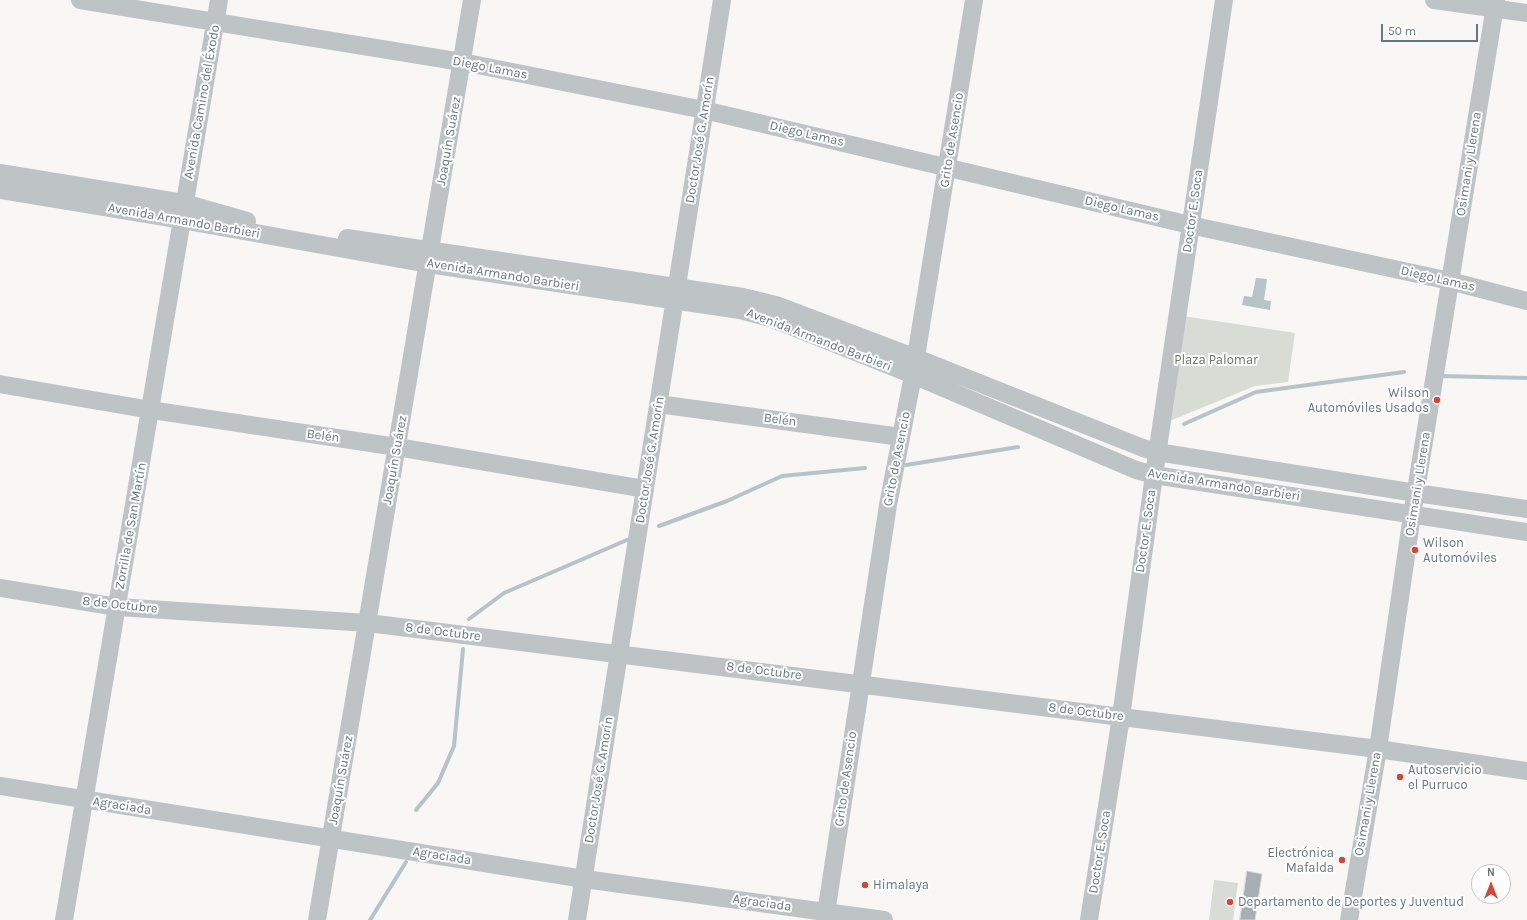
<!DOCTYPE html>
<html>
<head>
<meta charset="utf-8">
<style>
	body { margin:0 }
	#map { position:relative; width:1527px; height:920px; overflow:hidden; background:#f8f7f5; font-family:Karla,sans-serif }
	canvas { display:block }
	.north { position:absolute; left:1471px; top:864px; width:40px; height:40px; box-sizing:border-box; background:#fff; border:1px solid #c1c8cb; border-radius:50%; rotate:0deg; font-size:11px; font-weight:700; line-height:16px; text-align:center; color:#64767e }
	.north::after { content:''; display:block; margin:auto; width:14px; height:18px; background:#d94433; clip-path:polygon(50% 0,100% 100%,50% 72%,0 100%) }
	.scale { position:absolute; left:1381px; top:24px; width:97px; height:18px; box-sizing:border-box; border:2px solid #64767e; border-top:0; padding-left:5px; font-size:12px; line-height:14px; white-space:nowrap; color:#64767e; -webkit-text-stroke:3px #fff; paint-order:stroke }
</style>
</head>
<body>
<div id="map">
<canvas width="1527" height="920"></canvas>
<div class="north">N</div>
<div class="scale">50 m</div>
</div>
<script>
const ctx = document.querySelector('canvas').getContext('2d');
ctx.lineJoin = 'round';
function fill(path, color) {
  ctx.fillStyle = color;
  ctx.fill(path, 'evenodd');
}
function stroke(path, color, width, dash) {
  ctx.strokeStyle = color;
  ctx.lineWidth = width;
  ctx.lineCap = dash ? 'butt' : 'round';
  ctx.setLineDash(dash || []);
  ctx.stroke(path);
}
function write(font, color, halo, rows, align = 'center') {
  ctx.font = font + ' Karla,sans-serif';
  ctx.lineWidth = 4;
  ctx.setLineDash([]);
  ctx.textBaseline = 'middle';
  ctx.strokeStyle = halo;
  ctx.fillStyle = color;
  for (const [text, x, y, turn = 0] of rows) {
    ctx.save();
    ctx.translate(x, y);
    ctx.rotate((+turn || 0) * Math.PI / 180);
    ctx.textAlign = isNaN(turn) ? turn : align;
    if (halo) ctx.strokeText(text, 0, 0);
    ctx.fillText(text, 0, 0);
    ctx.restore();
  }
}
const green = new Path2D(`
	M1183,316L1295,333L1288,382L1255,386L1167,422Z
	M1214,880L1238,883L1233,920H1209Z`);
const water = new Path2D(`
	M1256,278L1267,279L1264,300L1271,301L1270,310L1242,305L1244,296L1252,297Z`);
const stream = new Path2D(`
	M1439,376L1527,378
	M1184,424L1256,392L1404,372
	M906,465L1018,447
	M659,526L727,501L782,476L865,468
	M469,619L504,593L627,540
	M416,810L438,783L454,746L463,649
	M370,920L406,862`);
const building = new Path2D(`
	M1247,871L1262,874L1255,920H1240Z`);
const minor = new Path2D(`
	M80,0L462,62L704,110L1190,225L1450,281L1527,301
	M1434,0L1527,13
	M0,173L184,203L247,221
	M0,190L183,220L428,264L740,310L770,318L913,375L1136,470L1154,475L1527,532
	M347,238L743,297L776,305L916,358L1143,448L1157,452L1416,493L1527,509
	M0,384L151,410L397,447L645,489
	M658,404L901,437
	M0,588L117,607L368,623L1378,749L1527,771
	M0,786L584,879L884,920
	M64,920L219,0
	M317,920L472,0
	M577,920L722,0
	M825,920L888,505L913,375L974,0
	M1089,920L1121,717L1154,475L1224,0
	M1349,920L1378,749L1412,515L1496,0`);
const markers = [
	[1437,400,4,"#d94433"],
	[1415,550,4,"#d94433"],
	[1400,777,4,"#d94433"],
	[1342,860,4,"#d94433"],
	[865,885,4,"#d94433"],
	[1230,902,4,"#d94433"]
];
const streetNames = [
	["Diego Lamas",490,68,11],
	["Avenida Camino del Éxodo",202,102,-80],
	["Diego Lamas",807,134,13],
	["Doctor José G. Amorín",700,140,-81],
	["Grito de Asencio",952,140,-81],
	["Joaquín Suárez",449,141,-80],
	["Osimani y Llerena",1469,164,-81],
	["Diego Lamas",1122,209,13],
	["Doctor E. Soca",1193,211,-82],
	["Avenida Armando Barbieri",184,221,10],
	["Avenida Armando Barbieri",503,275,9],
	["Diego Lamas",1438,279,13],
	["Avenida Armando Barbieri",819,340,21],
	["Belén",780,420,8],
	["Belén",323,436,8],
	["Grito de Asencio",897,459,-79],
	["Joaquín Suárez",395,460,-80],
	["Doctor José G. Amorín",650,460,-81],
	["Osimani y Llerena",1418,484,-81],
	["Avenida Armando Barbieri",1224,485,9],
	["Zorrilla de San Martín",131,526,-80],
	["Doctor E. Soca",1146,531,-82],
	["8 de Octubre",120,605,6],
	["8 de Octubre",443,632,7],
	["8 de Octubre",764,671,7],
	["8 de Octubre",1086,712,7],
	["Grito de Asencio",846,779,-82],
	["Joaquín Suárez",341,780,-80],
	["Doctor José G. Amorín",599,780,-81],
	["Osimani y Llerena",1368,804,-80],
	["Agraciada",122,806,9],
	["Doctor E. Soca",1100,852,-81],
	["Agraciada",442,856,9],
	["Agraciada",762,903,8]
];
const parkNames = [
	["Plaza Palomar",1216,360]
];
const poiNames = [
	["Wilson",1429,393,"right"],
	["Automóviles Usados",1429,408,"right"],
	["Wilson",1423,543],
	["Automóviles",1423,558],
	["Autoservicio",1408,770],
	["el Purruco",1408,785],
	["Electrónica",1334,853,"right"],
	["Mafalda",1334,868,"right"],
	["Himalaya",873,885],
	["Departamento de Deportes y Juventud",1238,902]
];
fill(green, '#d8dcd4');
fill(water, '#b5c4c6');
stroke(stream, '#b5c4c6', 4);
fill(building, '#a6b0b4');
stroke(building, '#d9d9d7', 1);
stroke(minor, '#bec4c6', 18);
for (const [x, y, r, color] of markers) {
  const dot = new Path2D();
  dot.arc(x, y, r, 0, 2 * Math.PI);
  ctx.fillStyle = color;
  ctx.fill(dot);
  stroke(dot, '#fff', 1.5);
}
write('13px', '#64767e', '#fff', streetNames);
write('13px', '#697763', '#fff', parkNames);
write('13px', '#64767e', '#fff', poiNames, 'left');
</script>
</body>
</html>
